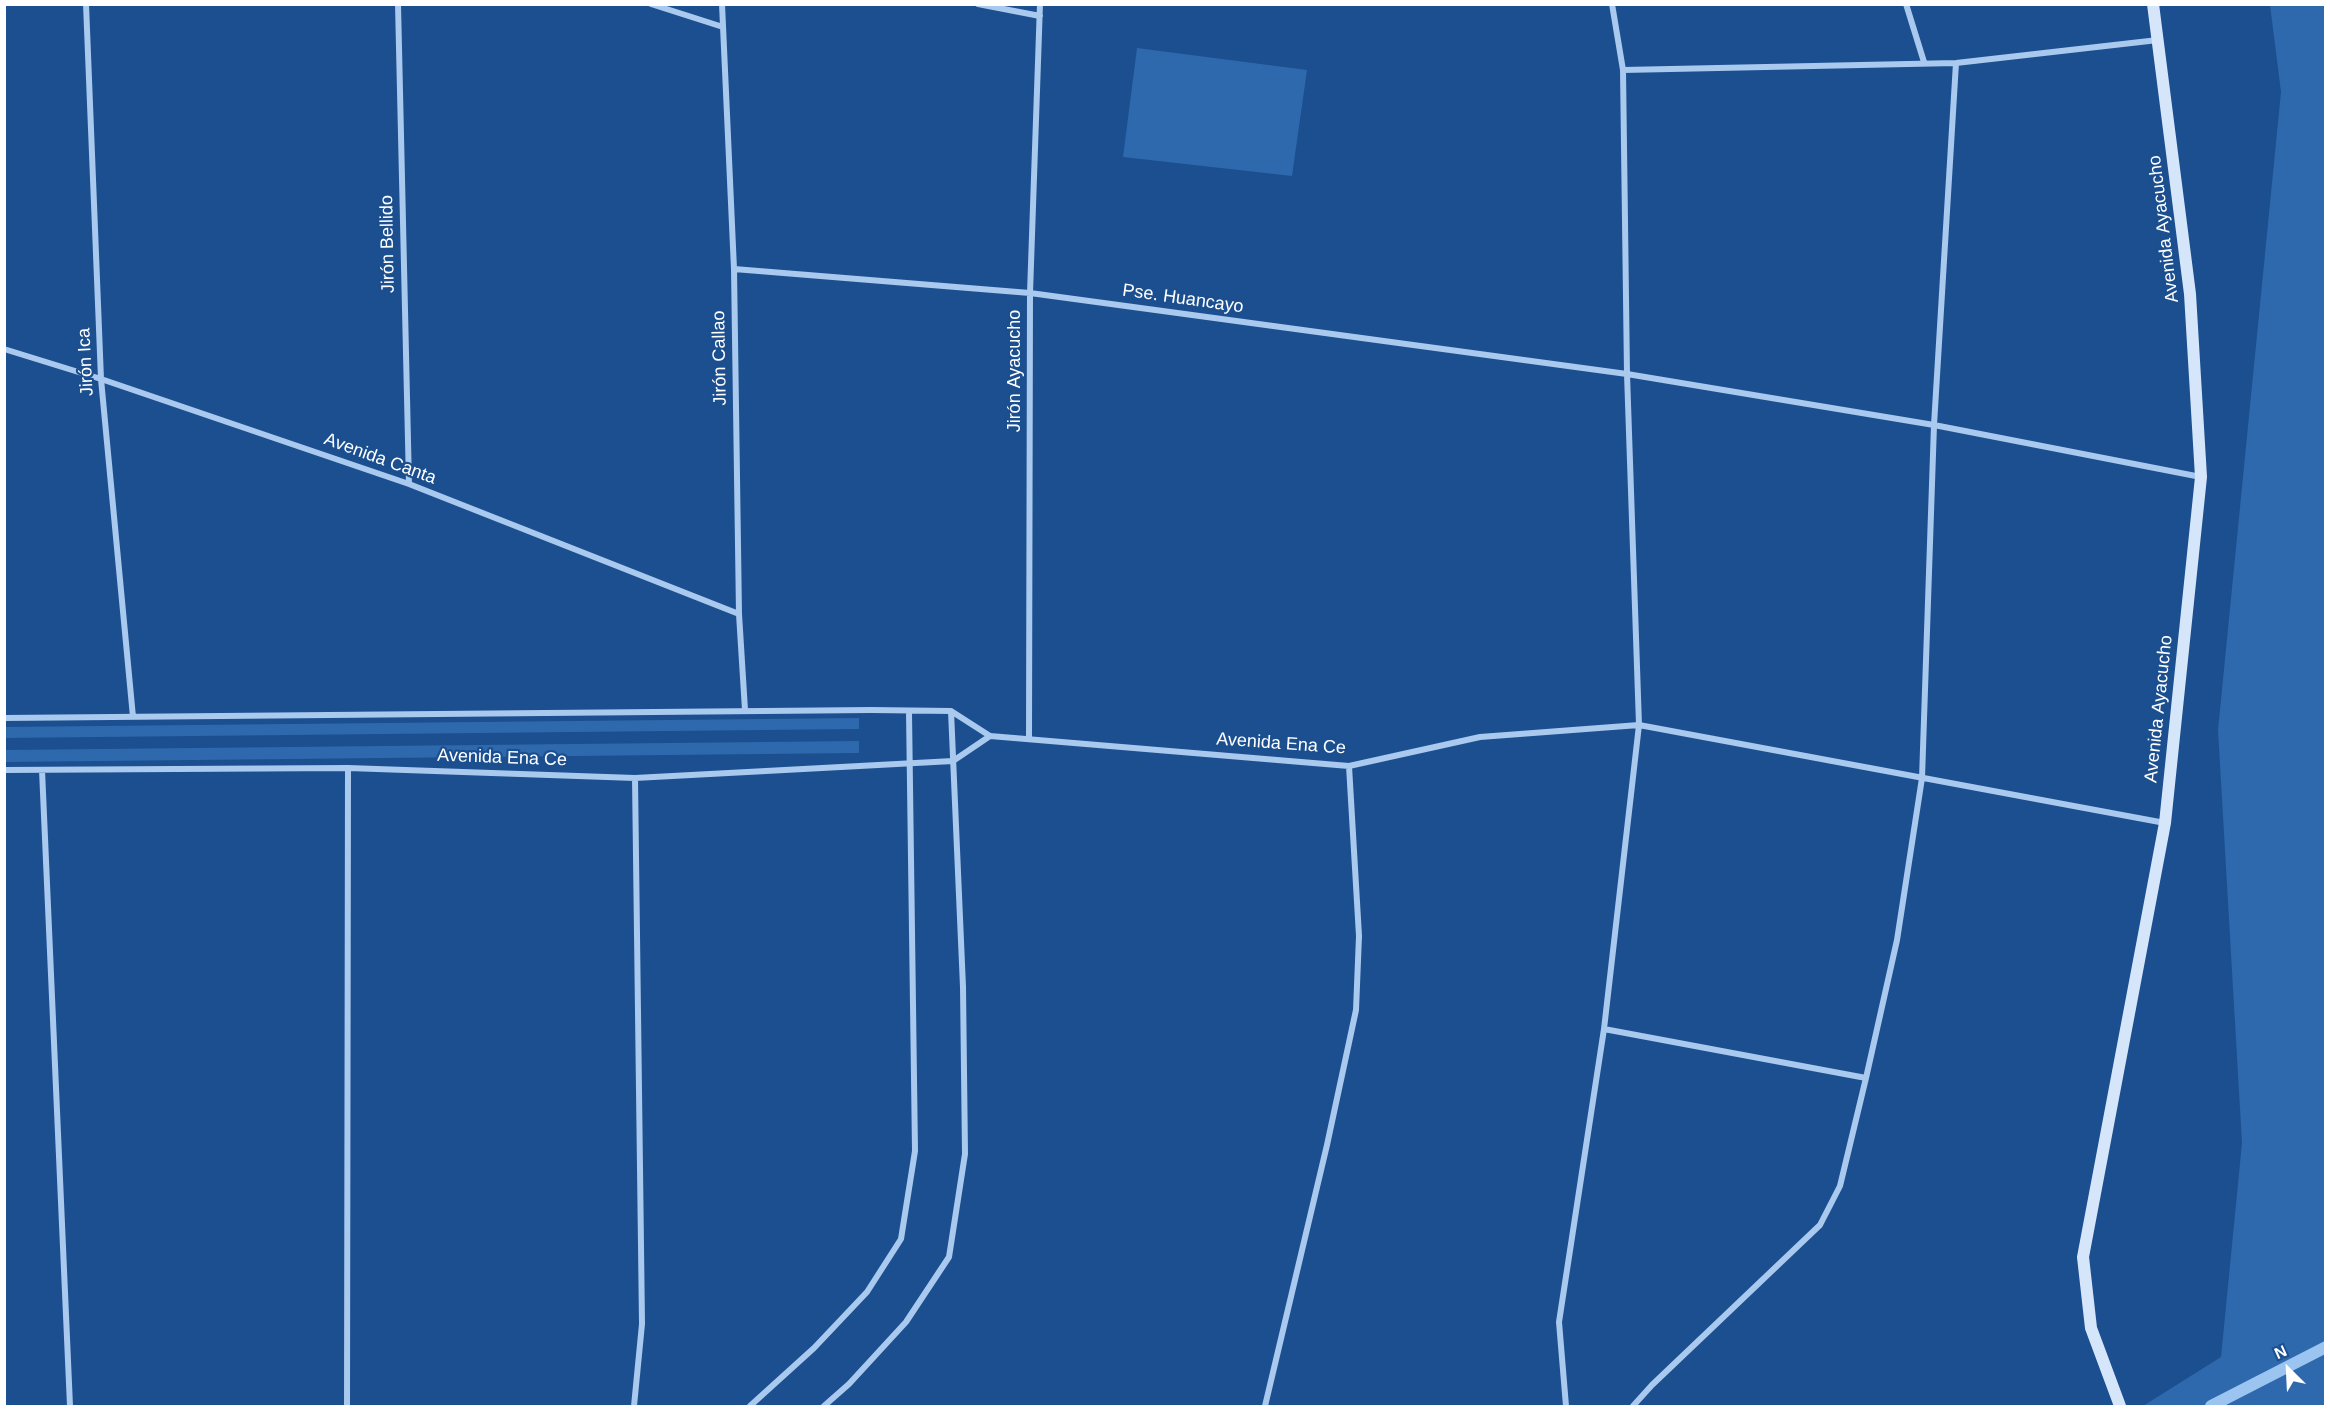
<!DOCTYPE html>
<html>
<head>
<meta charset="utf-8">
<style>
	body { margin:0 }
	#map { position:relative; width:2330px; height:1411px; overflow:hidden; background:#1b4f8f; font-family:Helvetica,sans-serif }
	canvas { display:block }
	.frame { position:absolute; inset:0; border:6px solid #fff; pointer-events:none }
	.north { position:absolute; left:2258px; top:1339px; width:60px; height:60px; -webkit-text-stroke:4px #1b4f8f; paint-order:stroke; rotate:336deg; font-size:16px; font-weight:700; line-height:24px; text-align:center; color:#fff }
	.north::after { content:''; display:block; margin:auto; width:21px; height:27px; background:#fff; clip-path:polygon(50% 0,100% 100%,50% 72%,0 100%) }
</style>
</head>
<body>
<div id="map">
<canvas width="2330" height="1411"></canvas>
<div class="frame"></div>
<div class="north">N</div>
</div>
<script>
const ctx = document.querySelector('canvas').getContext('2d');
ctx.lineJoin = 'round';
function fill(path, color) {
  ctx.fillStyle = color;
  ctx.fill(path, 'evenodd');
}
function stroke(path, color, width, dash) {
  ctx.strokeStyle = color;
  ctx.lineWidth = width;
  ctx.lineCap = dash ? 'butt' : 'round';
  ctx.setLineDash(dash || []);
  ctx.stroke(path);
}
function write(font, color, halo, rows, align = 'center') {
  ctx.font = font + ' Helvetica,sans-serif';
  ctx.lineWidth = 4.5;
  ctx.setLineDash([]);
  ctx.textBaseline = 'middle';
  ctx.strokeStyle = halo;
  ctx.fillStyle = color;
  for (const [text, x, y, turn = 0] of rows) {
    ctx.save();
    ctx.translate(x, y);
    ctx.rotate((+turn || 0) * Math.PI / 180);
    ctx.textAlign = isNaN(turn) ? turn : align;
    if (halo) ctx.strokeText(text, 0, 0);
    ctx.fillText(text, 0, 0);
    ctx.restore();
  }
}
const green = new Path2D(`
	M2270,5H2326L2325,1406H2143L2221,1357L2242,1143L2218,730L2281,92Z
	M1137,48L1307,70L1292,176L1123,157Z
	M859,718V729L4,738L5,727Z
	M859,741V753L4,762L5,750Z`);
const stream = new Path2D(`
	M2211,1406L2326,1347`);
const street = new Path2D(`
	M86,4L101,379L133,717
	M398,4L409,484
	M651,4L723,27
	M722,4L734,269L739,614L745,710
	M978,4L1040,16
	M1906,4L1924,62
	M1623,70L1956,63L2158,40
	M734,269L1030,293L1627,374L1934,425L2201,477
	M4,349L101,379L409,484L739,614
	M4,718L871,710L951,711L990,736L1349,766L1480,737L1639,725L2165,823
	M1029,738L1030,293L1040,4
	M4,770L348,768L635,778L953,761L990,736
	M42,770L70,1406
	M1604,1029L1866,1078
	M347,1406L348,768
	M634,1406L642,1324L635,778
	M750,1406L814,1348L867,1292L901,1239L915,1151L909,712
	M824,1406L849,1384L906,1322L949,1257L965,1154L963,987L951,711
	M1265,1406L1327,1145L1356,1010L1359,936L1349,766
	M1566,1406L1559,1322L1604,1029L1639,725L1627,374L1623,70L1612,4
	M1633,1406L1652,1385L1820,1225L1840,1186L1866,1078L1897,940L1922,778L1934,425L1956,63`);
const secondary = new Path2D(`
	M2120,1406L2091,1328L2083,1257L2165,823L2201,477L2190,294L2153,4`);
const streetNames = [
	["Avenida Ayacucho",2164,229,-97],
	["Jirón Bellido",388,244,-91],
	["Pse. Huancayo",1183,299,8],
	["Jirón Callao",720,358,-91],
	["Jirón Ica",86,362,-93],
	["Jirón Ayacucho",1015,371,-90],
	["Avenida Canta",380,459,20],
	["Avenida Ayacucho",2159,709,-84],
	["Avenida Ena Ce",1281,744,4],
	["Avenida Ena Ce",502,758,2]
];
fill(green, '#2e69ad');
stroke(stream, '#9cc4f0', 12);
stroke(street, '#a9c9ee', 6);
stroke(secondary, '#d6e6fa', 12);
write('18px', '#fff', '#1b4f8f', streetNames);
</script>
</body>
</html>
